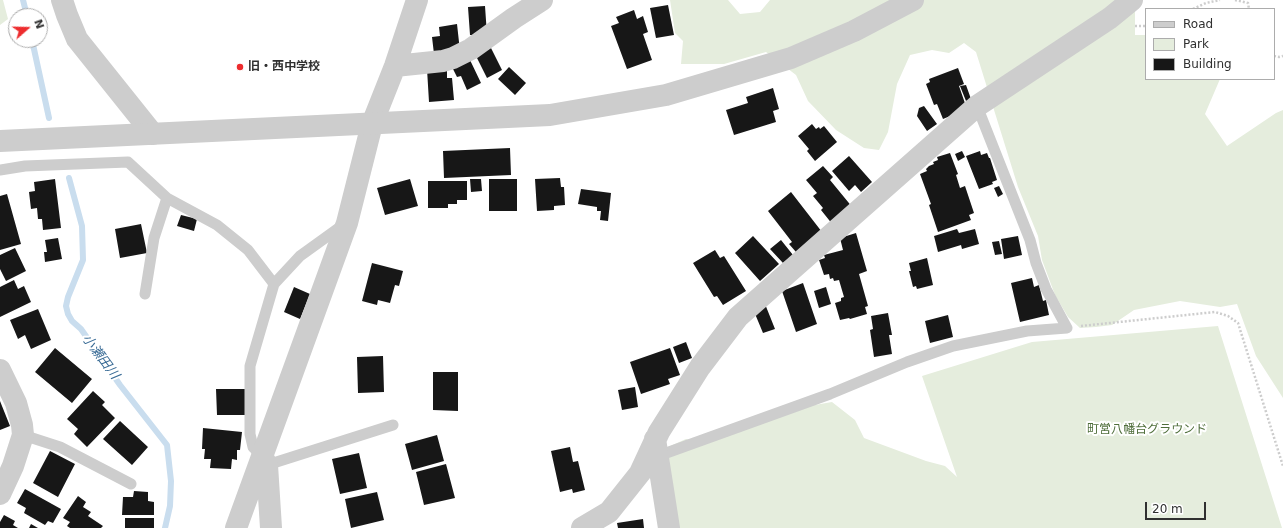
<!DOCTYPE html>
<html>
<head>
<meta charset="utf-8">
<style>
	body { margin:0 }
	#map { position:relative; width:1283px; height:528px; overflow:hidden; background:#fff; font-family:"DejaVu Sans",sans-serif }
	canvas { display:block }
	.legend { position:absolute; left:1145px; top:8px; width:130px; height:72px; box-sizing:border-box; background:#fff; border:1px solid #acacac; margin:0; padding:5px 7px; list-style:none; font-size:12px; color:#303030 }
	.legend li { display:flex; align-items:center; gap:8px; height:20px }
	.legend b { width:20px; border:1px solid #acacac }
	.north { position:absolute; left:8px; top:8px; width:40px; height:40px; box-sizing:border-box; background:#fff; border:1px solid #acacac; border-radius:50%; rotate:70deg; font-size:11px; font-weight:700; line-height:16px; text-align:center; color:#303030 }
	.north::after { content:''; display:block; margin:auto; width:14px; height:18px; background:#ed2c2e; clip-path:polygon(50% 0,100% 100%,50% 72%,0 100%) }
	.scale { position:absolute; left:1145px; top:502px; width:61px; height:18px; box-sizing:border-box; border:2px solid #303030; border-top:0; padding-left:5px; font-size:12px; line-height:14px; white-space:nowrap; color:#303030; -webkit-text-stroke:3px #fff; paint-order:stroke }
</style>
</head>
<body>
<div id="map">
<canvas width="1283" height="528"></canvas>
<ul class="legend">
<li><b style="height:5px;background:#cdcdcd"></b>Road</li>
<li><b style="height:11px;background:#e5eddd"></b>Park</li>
<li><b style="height:11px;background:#171717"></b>Building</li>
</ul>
<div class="north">N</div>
<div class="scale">20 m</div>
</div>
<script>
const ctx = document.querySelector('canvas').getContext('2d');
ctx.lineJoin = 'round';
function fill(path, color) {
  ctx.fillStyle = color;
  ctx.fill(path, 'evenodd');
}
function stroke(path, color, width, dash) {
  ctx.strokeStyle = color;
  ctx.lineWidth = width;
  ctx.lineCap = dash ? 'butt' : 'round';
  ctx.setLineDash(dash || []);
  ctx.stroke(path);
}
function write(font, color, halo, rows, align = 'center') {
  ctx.font = font + ' "DejaVu Sans","Noto Sans JP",sans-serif';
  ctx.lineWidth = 4;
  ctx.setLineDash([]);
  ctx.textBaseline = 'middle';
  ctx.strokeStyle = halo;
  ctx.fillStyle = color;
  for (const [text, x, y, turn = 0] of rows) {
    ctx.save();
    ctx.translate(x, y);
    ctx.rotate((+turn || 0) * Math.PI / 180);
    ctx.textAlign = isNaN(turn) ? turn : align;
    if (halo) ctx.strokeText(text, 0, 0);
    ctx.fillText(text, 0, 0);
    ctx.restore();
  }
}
const green = new Path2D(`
	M0,0H3L8,19L0,25Z
	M670,0H728L740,14L760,12L770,0H1135V35H1146V79H1220L1205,114L1227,146L1276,113L1283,110V398L1256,356L1237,304L1220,307L1180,301L1134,310L1112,325L1096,327L1080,328L1068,317L1055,295L1042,260L1038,236L1018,187L976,52L964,43L949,53L932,50L910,55L897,84L888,132L879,150L864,148L836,130L808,101L796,75L766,52L724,64H681L683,41L675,33Z
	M1218,326L1282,528H678L670,472L668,447L686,439L706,443L809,406L832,402L855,420L864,438L926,461L945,466L957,477L922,376L1032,342Z`);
const stream = new Path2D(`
	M23,0L27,16
	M32,40L49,118
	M69,178L82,226L83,260L68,297L66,306L68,314L72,321L81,329L120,385L167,445L171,481L170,506L165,528`);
const building = new Path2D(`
	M668,5L674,35L656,38L650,8Z
	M485,6L487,35H470L468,7Z
	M634,10L637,19L643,16L648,32L643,34L652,60L627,69L611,26L619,23L616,17Z
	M457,24L460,51L434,54L432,37L440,36L439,27Z
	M491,48L502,70L487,78L476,56Z
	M470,60L481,83L467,90L461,76L457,77L453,69Z
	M509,67L526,83L515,95L498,79Z
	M447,68V78H452L454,100L429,102L427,69Z
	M958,68L964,84L959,86L967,109L943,119L937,104L934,105L926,84L930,82L929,79Z
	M966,85L971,99L966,101L960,86Z
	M773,88L779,109L773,111L776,122L734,135L726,110L748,103L746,97Z
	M924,106L937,124L927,131L917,116L919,108Z
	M812,124L816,129L819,127L820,129L824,126L837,142L815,161L807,151L809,149L798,136Z
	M510,148L511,175L444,178L443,151Z
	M962,151L965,157L958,161L955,154Z
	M980,151L981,155L987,153L989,158H990L997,180L992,182L993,184L979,189L966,156Z
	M950,153L958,174L956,175L960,188L965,186L974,213L969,215L971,220L938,232L929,205L931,204L920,174L927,171L926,169L929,166L934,164L933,162L938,160L937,157Z
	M849,156L872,182L861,192L855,185L849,191L832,171Z
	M823,166L833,177L830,180L853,208L833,225L821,210L823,208L813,196L817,193L806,180Z
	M560,178L561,187H564L565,205L554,206V210L537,211L535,179Z
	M55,179L61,228L43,230L42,219H38L37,208L31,209L29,192L35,191L34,182Z
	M410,179L418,206L385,215L377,188Z
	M470,179H481L482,191L471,192Z
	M489,179H517V211H489Z
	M428,181H467V200H457V204H448V208H428Z
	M999,186L1003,194L998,197L994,188Z
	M581,189L611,193L608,221L600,220L601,211H597V207L578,204Z
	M791,192L822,232L796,252L789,244L792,242L768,211Z
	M7,194L21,244L0,250V196Z
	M181,215L197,219L194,231L177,226Z
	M141,224L147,253L120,258L115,229Z
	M957,229L959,233L975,229L979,244L962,249L961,245L938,252L934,236Z
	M856,233L867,271L859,274L868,306L865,307L867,314L850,319L849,318L840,320L835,303L841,301V298L844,297L839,280L834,281L833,278L830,279L829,274L824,275L819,260L825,258L824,255L843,250L840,238Z
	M753,236L779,264L760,281L735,253Z
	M1018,236L1022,255L1004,259L1001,239Z
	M58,238L62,259L45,262L44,252H47L45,240Z
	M781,240L793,255L783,263L770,249Z
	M999,241L1002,254L995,255L992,242Z
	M15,248L26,271L6,281L0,269V255Z
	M715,250L720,258L724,256L746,291L723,305L717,296L714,297L693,263Z
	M927,258L933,285L917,289L916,286L913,287L909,271H911L909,263Z
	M372,263L403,271L399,286L395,285L390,303L378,300L377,305L362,301Z
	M1032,278L1034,287L1039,285L1043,301L1046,300L1049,315L1020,322L1011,283Z
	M14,280L18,289L24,286L31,302L0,317V287Z
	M803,283L817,324L796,332L782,291Z
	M294,287L310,294L300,319L284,312Z
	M826,287L831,304L819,308L814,291Z
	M765,304L775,329L763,333L753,309Z
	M38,309L51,340L31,349L25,335L18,339L10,320Z
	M888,313L892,335H889L892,354L874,357L870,330L873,329L871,316Z
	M948,315L953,337L930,343L925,321Z
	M686,342L692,358L679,363L673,347Z
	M55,348L92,379L72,403L35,372Z
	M670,348L680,375L668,379L670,384L641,394L630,362Z
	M383,356L384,392L358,393L357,357Z
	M433,372H458V411L433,410Z
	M635,387L638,407L622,410L618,390Z
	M216,389H248V415H217Z
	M93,391L105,402L102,405L115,418L87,447L74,434L78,429L67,419Z
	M0,401L10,426L0,430Z
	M120,421L148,447L132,465L103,439Z
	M203,428L242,432L240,450H237V460L232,459L231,469L210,468L211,459H204L205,449H202Z
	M437,435L444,461L412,470L405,444Z
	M570,447L573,462L578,461L585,490L573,493L572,489L560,492L551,451Z
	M50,451L75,464L58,497L33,483Z
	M359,453L367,488L340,494L332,459Z
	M446,464L455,498L424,505L416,472Z
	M25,489L61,509L53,523L48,521L45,525L24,513L26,508L17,503Z
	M134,491L148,492V501L154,502V515H122L123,497H133Z
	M377,492L384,520L351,528L345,499Z
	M78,496L86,502L83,507L91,512L88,516L103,526L101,528H70L67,526L70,522L63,518Z
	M4,515L15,521L13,525L18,528H0V522Z
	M125,518H154V528H125Z
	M643,519L644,528H618L617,523Z
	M31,524L38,528H29Z`);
const path = new Path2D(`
	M1235,0L1248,3L1249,9
	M1193,9L1206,3L1220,0
	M1135,26H1146
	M1274,56L1279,57L1283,56
	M1081,326L1215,312L1228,316L1238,323L1283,466`);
const service = new Path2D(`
	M0,170L25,166L128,162L167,198L217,225L248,250L274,284
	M145,294L154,238L167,198
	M23,435L60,447L131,484
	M262,456L253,447L250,434V366L274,284L300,256L343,225
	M658,456L830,394L907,362L953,346L1027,331L1067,328L1046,289L1036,263L1030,240L977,106
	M267,465L393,425`);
const minor = new Path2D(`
	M62,0L67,15L77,39L153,134
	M395,66L443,61L453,58L471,49L514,18L542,0
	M0,370L16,403L22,425L23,435L13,466L0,494
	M655,439L669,528
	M262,456L267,465L271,528
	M236,528L347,223L372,124L395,66L417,0
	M582,528L609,512L640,473L659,432L700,367L738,317L977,106L1110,18L1132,0`);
const tertiary = new Path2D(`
	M0,141L550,115L666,95L791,58L854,31L913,0`);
const markers = [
	[240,67,4,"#ed2c2e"]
];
const poiNames = [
	["旧・西中学校",248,67]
];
const parkNames = [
	["町営八幡台グラウンド",1147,430]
];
const waterNames = [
	["小瀬田川",100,357,53]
];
fill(green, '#e5eddd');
stroke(stream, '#c9ddee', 6);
fill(building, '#171717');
stroke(path, '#cdcdcd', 2.5, [2, 2]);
stroke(service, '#cdcdcd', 11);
stroke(minor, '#cdcdcd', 22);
stroke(tertiary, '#cdcdcd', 22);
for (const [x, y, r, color] of markers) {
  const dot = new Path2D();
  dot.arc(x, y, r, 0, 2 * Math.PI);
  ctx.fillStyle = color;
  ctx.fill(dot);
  stroke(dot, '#fff', 1.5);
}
write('bold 12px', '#303030', '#fff', poiNames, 'left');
write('12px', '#4f6e3b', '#fff', parkNames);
write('italic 13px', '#3a6c96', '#fff', waterNames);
</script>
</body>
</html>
